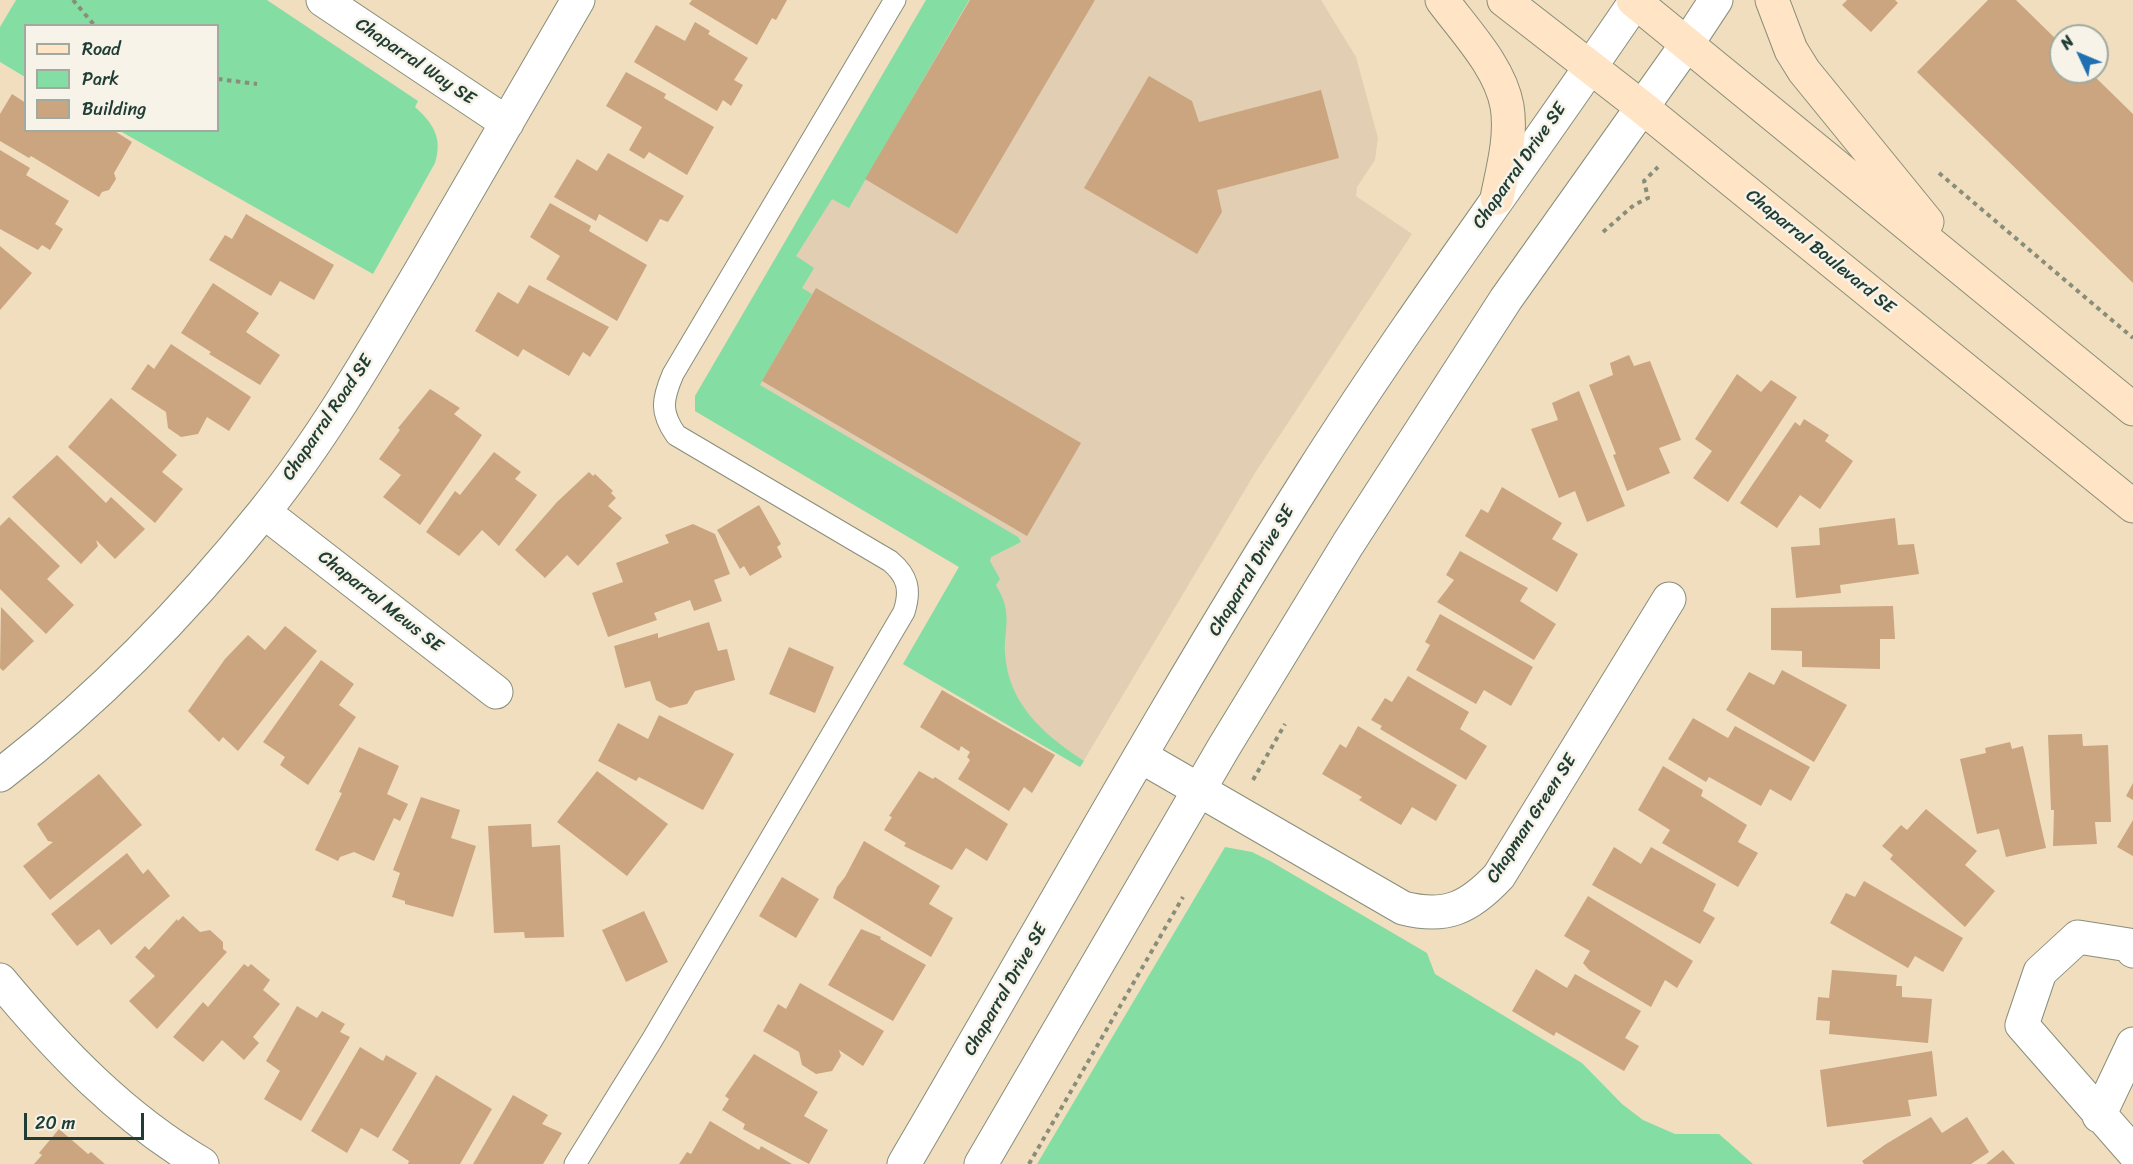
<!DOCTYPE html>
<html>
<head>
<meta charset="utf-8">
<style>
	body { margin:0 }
	#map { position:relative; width:2133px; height:1164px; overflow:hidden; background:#f1debf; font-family:Sriracha,sans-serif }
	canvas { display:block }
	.legend { position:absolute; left:24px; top:24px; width:195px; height:108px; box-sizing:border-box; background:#f7f3e8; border:2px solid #a1aaa0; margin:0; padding:8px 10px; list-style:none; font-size:18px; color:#1f3d34 }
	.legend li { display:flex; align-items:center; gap:12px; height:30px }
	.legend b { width:30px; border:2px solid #a1aaa0 }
	.north { position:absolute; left:2049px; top:24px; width:60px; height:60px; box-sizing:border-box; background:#f7f3e8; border:2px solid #a1aaa0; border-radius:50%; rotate:314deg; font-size:16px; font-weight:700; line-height:24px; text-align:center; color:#1f3d34 }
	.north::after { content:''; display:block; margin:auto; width:21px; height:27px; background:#1f6fb2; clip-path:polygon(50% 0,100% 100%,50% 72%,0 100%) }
	.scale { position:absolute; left:24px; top:1113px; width:120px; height:27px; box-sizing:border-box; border:3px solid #1f3d34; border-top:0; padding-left:8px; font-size:18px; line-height:21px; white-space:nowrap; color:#1f3d34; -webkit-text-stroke:4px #f7f3e8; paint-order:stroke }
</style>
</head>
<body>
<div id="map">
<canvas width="2133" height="1164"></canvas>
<ul class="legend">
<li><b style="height:8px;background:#ffe4c6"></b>Road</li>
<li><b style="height:16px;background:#84dea3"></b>Park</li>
<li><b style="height:16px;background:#caa57f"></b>Building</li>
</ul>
<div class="north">N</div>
<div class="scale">20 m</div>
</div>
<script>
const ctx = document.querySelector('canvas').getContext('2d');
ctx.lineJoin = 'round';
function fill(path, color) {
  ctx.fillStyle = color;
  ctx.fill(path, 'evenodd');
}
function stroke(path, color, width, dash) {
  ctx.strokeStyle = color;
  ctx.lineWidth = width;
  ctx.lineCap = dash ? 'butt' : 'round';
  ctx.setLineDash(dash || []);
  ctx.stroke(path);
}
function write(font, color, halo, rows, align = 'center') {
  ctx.font = font + ' Sriracha,sans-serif';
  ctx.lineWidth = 5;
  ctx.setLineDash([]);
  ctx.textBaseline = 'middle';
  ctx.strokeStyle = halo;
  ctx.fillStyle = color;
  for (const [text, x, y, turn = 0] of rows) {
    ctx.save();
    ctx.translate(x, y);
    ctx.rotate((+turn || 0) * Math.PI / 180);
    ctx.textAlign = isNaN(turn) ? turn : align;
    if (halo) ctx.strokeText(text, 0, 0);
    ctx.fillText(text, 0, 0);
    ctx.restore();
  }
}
const built = new Path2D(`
	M926,0H1321L1356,57L1378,138L1375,160L1357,187L1356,196L1412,234L1255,473L1080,767L903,664L959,567L695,411V396Z`);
const green = new Path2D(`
	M16,0H267L418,101L415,107C433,123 443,138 435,163L373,274L120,131L218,130V26H26L25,77L0,62V27Z
	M926,0H969L849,208L832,199L796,256L814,268L802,288L812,294L760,385L1018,537L1021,542L991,557L990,561L1000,579L996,585C1000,593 1005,601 1006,611C1008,624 1004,639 1005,653C1008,704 1044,735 1084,761L1080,767L903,664L959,567L695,411V396Z
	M1225,847L1252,852L1270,861L1427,953L1435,974L1582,1063L1622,1104L1643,1120L1675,1134H1719L1753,1164H1037Z`);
const building = new Path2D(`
	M692,0H787L776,20L772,18L757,45L689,4Z
	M970,0H1095L957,234L865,179Z
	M1847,0H1895L1898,3L1871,32L1842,5Z
	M1988,0H2016L2061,44V72H2090L2133,114V283L1917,72Z
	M695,22L710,31L708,34L748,58L734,80L743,85L731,106L723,100L717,111L634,62L656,25L685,41Z
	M626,72L666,94L664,98L714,127L687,175L649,152L644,159L629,150L642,127L606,106Z
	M1149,76L1192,101L1199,122L1321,90L1339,158L1217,190L1222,212L1197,254L1084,188Z
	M12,94L26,103V130H113L132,142L114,173L116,179L109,190L102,192L99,197L31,156L29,158L0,141V114Z
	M0,150L30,168L26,175L69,201L55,224L63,229L50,250L42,245L38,250L0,229Z
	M608,153L684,196L668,222L660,219L647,242L599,214L596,221L554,197L577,159L597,171Z
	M550,203L591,226L589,231L647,265L617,321L546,279L560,256L530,237Z
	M246,214L334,265L314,300L280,281L271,296L209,260L225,235L232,239Z
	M0,246L32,273L0,310Z
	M213,283L259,313L246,332L280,355L260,385L209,354L211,352L181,333Z
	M529,285L609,327L590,357L583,352L569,376L523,349L518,357L475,331L498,292L518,304Z
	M816,288L1081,443L1027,536L762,381Z
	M171,344L251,397L229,431L207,417L198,434L181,437L168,428L166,412L131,389L148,364L154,369Z
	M1629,355L1634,366L1650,361L1681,440L1659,448L1670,473L1627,491L1613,455L1616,454L1589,385L1613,375L1610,363Z
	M1737,374L1761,392L1771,380L1797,397L1728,502L1693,478L1712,451L1695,439Z
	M430,389L460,408L454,414L482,435L420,525L383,497L401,475L379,459L400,430L398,428Z
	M1579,391L1625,506L1587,522L1575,491L1559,498L1531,429L1558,420L1552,403Z
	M111,398L177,455L162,472L183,489L155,523L68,447Z
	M1804,419L1829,435L1825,441L1853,461L1820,509L1800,495L1777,528L1740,503L1795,422L1800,426Z
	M494,452L521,472L515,479L537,495L499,546L482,530L459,556L426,532L455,491L460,495Z
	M57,455L106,503L111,497L145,529L115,559L96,540L98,546L81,564L12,497Z
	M589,472L593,476L595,474L613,491L611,493L616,498L608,506L622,518L578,566L567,555L545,578L515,550L557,502Z
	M1502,487L1562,523L1552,539L1578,554L1557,592L1465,536L1481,509L1488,513Z
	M759,505L781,544L777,547L782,557L750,576L744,566L740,569L717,530Z
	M9,517L60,566L47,579L74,605L46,634L0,589V526Z
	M1895,518L1898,545L1914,544L1919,574L1840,585L1841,593L1796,598L1791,547L1820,545L1819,528Z
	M693,524L715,534L730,574L714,580L722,601L694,611L690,600L654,613L657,620L608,637L592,593L623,582L616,563L669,543L665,535Z
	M1460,551L1528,588L1520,601L1556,624L1534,660L1437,602L1454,580L1446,575Z
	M1893,606L1895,639H1880V669L1802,667V651L1771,650V608Z
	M1,607L34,641L3,671L0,668Z
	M1440,614L1533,667L1511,706L1484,690L1476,704L1416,670L1430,645L1425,642Z
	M709,622L718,651L727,649L735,680L695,691L687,704L670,708L656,700L650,681L625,688L614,646L658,633V638Z
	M285,626L317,651L238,751L223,737L219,742L188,711L225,659L248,635L265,650Z
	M789,647L834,667L815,713L769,694Z
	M321,660L354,684L339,705L356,717L308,785L280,765L285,757L263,742Z
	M1782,670L1847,705L1814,762L1726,710L1749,672L1774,685Z
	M1408,676L1469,712L1460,729L1487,746L1466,780L1380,729L1382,726L1371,720L1385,698L1392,702Z
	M942,690L1055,755L1032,793L1024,787L1009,811L958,779L970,760L967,757L970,752L961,746L959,751L920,727Z
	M659,715L734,754L703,810L639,777L636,781L598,761L618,723L648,739Z
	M1693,718L1728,738L1735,726L1810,767L1791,801L1770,789L1761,806L1709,777L1706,782L1668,759Z
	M1358,726L1457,785L1436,821L1412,807L1401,825L1359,800L1362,797L1322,774L1340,744L1346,748Z
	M2082,734L2083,746L2108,745L2111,822H2095L2097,844L2053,846L2054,810H2051L2048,735Z
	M2010,742L2012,749L2023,746L2046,848L2006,857L1999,829L1977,834L1960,759L1986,753L1985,748Z
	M359,747L399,766L387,794L408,804L400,821L394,818L374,861L354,852L340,857L338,861L315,850L342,793L339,792Z
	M1663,766L1703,790L1701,796L1747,825L1738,842L1758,853L1738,887L1662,843L1670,830L1638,810Z
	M597,771L668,824L627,876L557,822Z
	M919,771L933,779L935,777L1008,824L987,861L966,848L952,870L904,846L906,843L884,830L892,817L889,816Z
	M99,774L142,825L50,900L23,866L53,842L48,841L37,824Z
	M2133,783V800L2126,796Z
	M421,797L460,810L451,838L476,846L453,917L405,904V901L392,897L400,873L393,870Z
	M1926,809L1977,851L1965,865L1995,891L1965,927L1890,859L1893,855L1882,846L1901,825L1907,830Z
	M2133,820V856L2117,847Z
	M531,824L532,847L560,845L564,937L525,938L524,932L494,933L488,826Z
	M864,841L940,886L929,904L953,918L931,957L833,898L837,887L845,877Z
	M1614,847L1641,864L1651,847L1716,884L1703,911L1715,918L1700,944L1592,885Z
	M127,853L143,874L148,869L170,896L111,945L99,929L77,946L51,914Z
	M782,877L819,899L796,938L759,916Z
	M1864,881L1963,938L1943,972L1915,956L1908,968L1830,923L1846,893L1855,897Z
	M1588,896L1693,961L1677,988L1665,980L1651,1007L1589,970L1583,963L1590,951L1564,936Z
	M644,911L668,962L626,982L602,930Z
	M183,916L200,932L210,930L223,942V949L227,952L157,1029L129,1001L155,976L135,957L145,946L149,950L177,919L178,921Z
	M861,929L881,937L880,939L926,965L893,1021L828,985Z
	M244,964L248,967L251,964L270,980L263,990L280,1004L253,1037L259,1043L244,1060L222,1040L203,1062L173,1037L203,1002L208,1007Z
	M1536,969L1567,988L1575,974L1641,1011L1625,1038L1639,1046L1624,1071L1556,1032L1554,1036L1512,1011Z
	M1832,970L1897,975L1896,986H1902V997L1932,999L1928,1043L1829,1034L1830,1021L1816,1020L1818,997L1829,998Z
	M800,983L884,1031L863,1066L839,1050L841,1056L832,1071L816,1074L802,1065L799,1052L763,1031L778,1004L786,1009Z
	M297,1006L317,1018L322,1011L345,1024L340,1032L350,1037L301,1121L264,1099L280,1071L266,1061Z
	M360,1047L383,1061L386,1055L417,1073L378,1138L361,1128L347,1153L311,1131Z
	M1932,1051L1937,1096L1908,1100L1911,1116L1827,1127L1820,1070Z
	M754,1054L818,1092L804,1116L828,1130L809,1164L743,1129L745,1124L722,1110L729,1099L725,1096Z
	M436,1075L492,1109L460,1164H408L409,1161L392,1150Z
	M513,1095L548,1115L542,1124L562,1133L543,1164H473Z
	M1931,1117L1942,1133L1967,1117L1989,1152L1971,1164H1864L1862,1161L1886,1144Z
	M710,1121L759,1150L761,1146L792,1164H679L687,1152L691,1154Z
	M59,1129L88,1154L91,1152L105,1164H34L42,1155L39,1153Z
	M2003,1150L2015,1164H1986Z`);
const path = new Path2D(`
	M73,0L95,26
	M218,79L257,84
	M1939,173L2133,338
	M1603,232L1634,205L1648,198L1644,181L1658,167
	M1253,780L1285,724
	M1029,1164L1183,897`);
const service = new Path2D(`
	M575,1164L652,1040L904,612C911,590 908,576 890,561L676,435C660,412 662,400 673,374L895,0`);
const minor = new Path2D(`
	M323,0L507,123
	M1687,44L1716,0
	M264,512L496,692
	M1142,757L1403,908C1446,919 1469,908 1499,876L1669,599
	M0,775C98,700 186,609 263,513C324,437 374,350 423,267C475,178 527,89 578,0
	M2133,951L2129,945L2078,937L2040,972L2022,1025L2133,1152
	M0,980C59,1051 122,1117 202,1164
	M2099,1116L2133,1044`);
const tertiary = new Path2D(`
	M904,1164C1039,934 1168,699 1311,474C1413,313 1528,160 1635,2
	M981,1164L1224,747L1348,544L1506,299L1687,44`);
const secondary = new Path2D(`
	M1442,0C1465,31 1500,67 1507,106C1512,136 1503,169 1497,198
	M1504,0L1643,108L2133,506
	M1633,0L2133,409
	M1772,0L1791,50L1804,71L1927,222`);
const streetNames = [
	["Chaparral Way SE",415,62,34],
	["Chaparral Drive SE",1520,166,-55],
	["Chaparral Boulevard SE",1820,252,39],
	["Chaparral Road SE",328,418,-56],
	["Chaparral Drive SE",1252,571,-59],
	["Chaparral Mews SE",380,602,38],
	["Chapman Green SE",1532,819,-57],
	["Chaparral Drive SE",1006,990,-60]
];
fill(built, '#e1ceb3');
fill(green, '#84dea3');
fill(building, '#caa57f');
stroke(service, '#888e7a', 23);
stroke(minor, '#888e7a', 35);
stroke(tertiary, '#888e7a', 35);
stroke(secondary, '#888e7a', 35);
stroke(path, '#888e7a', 4, [4.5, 4.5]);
stroke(service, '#fff', 21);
stroke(minor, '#fff', 33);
stroke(tertiary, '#fff', 33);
stroke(secondary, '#ffe4c6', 33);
write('18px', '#1f3d34', '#f7f3e8', streetNames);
</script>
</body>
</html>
